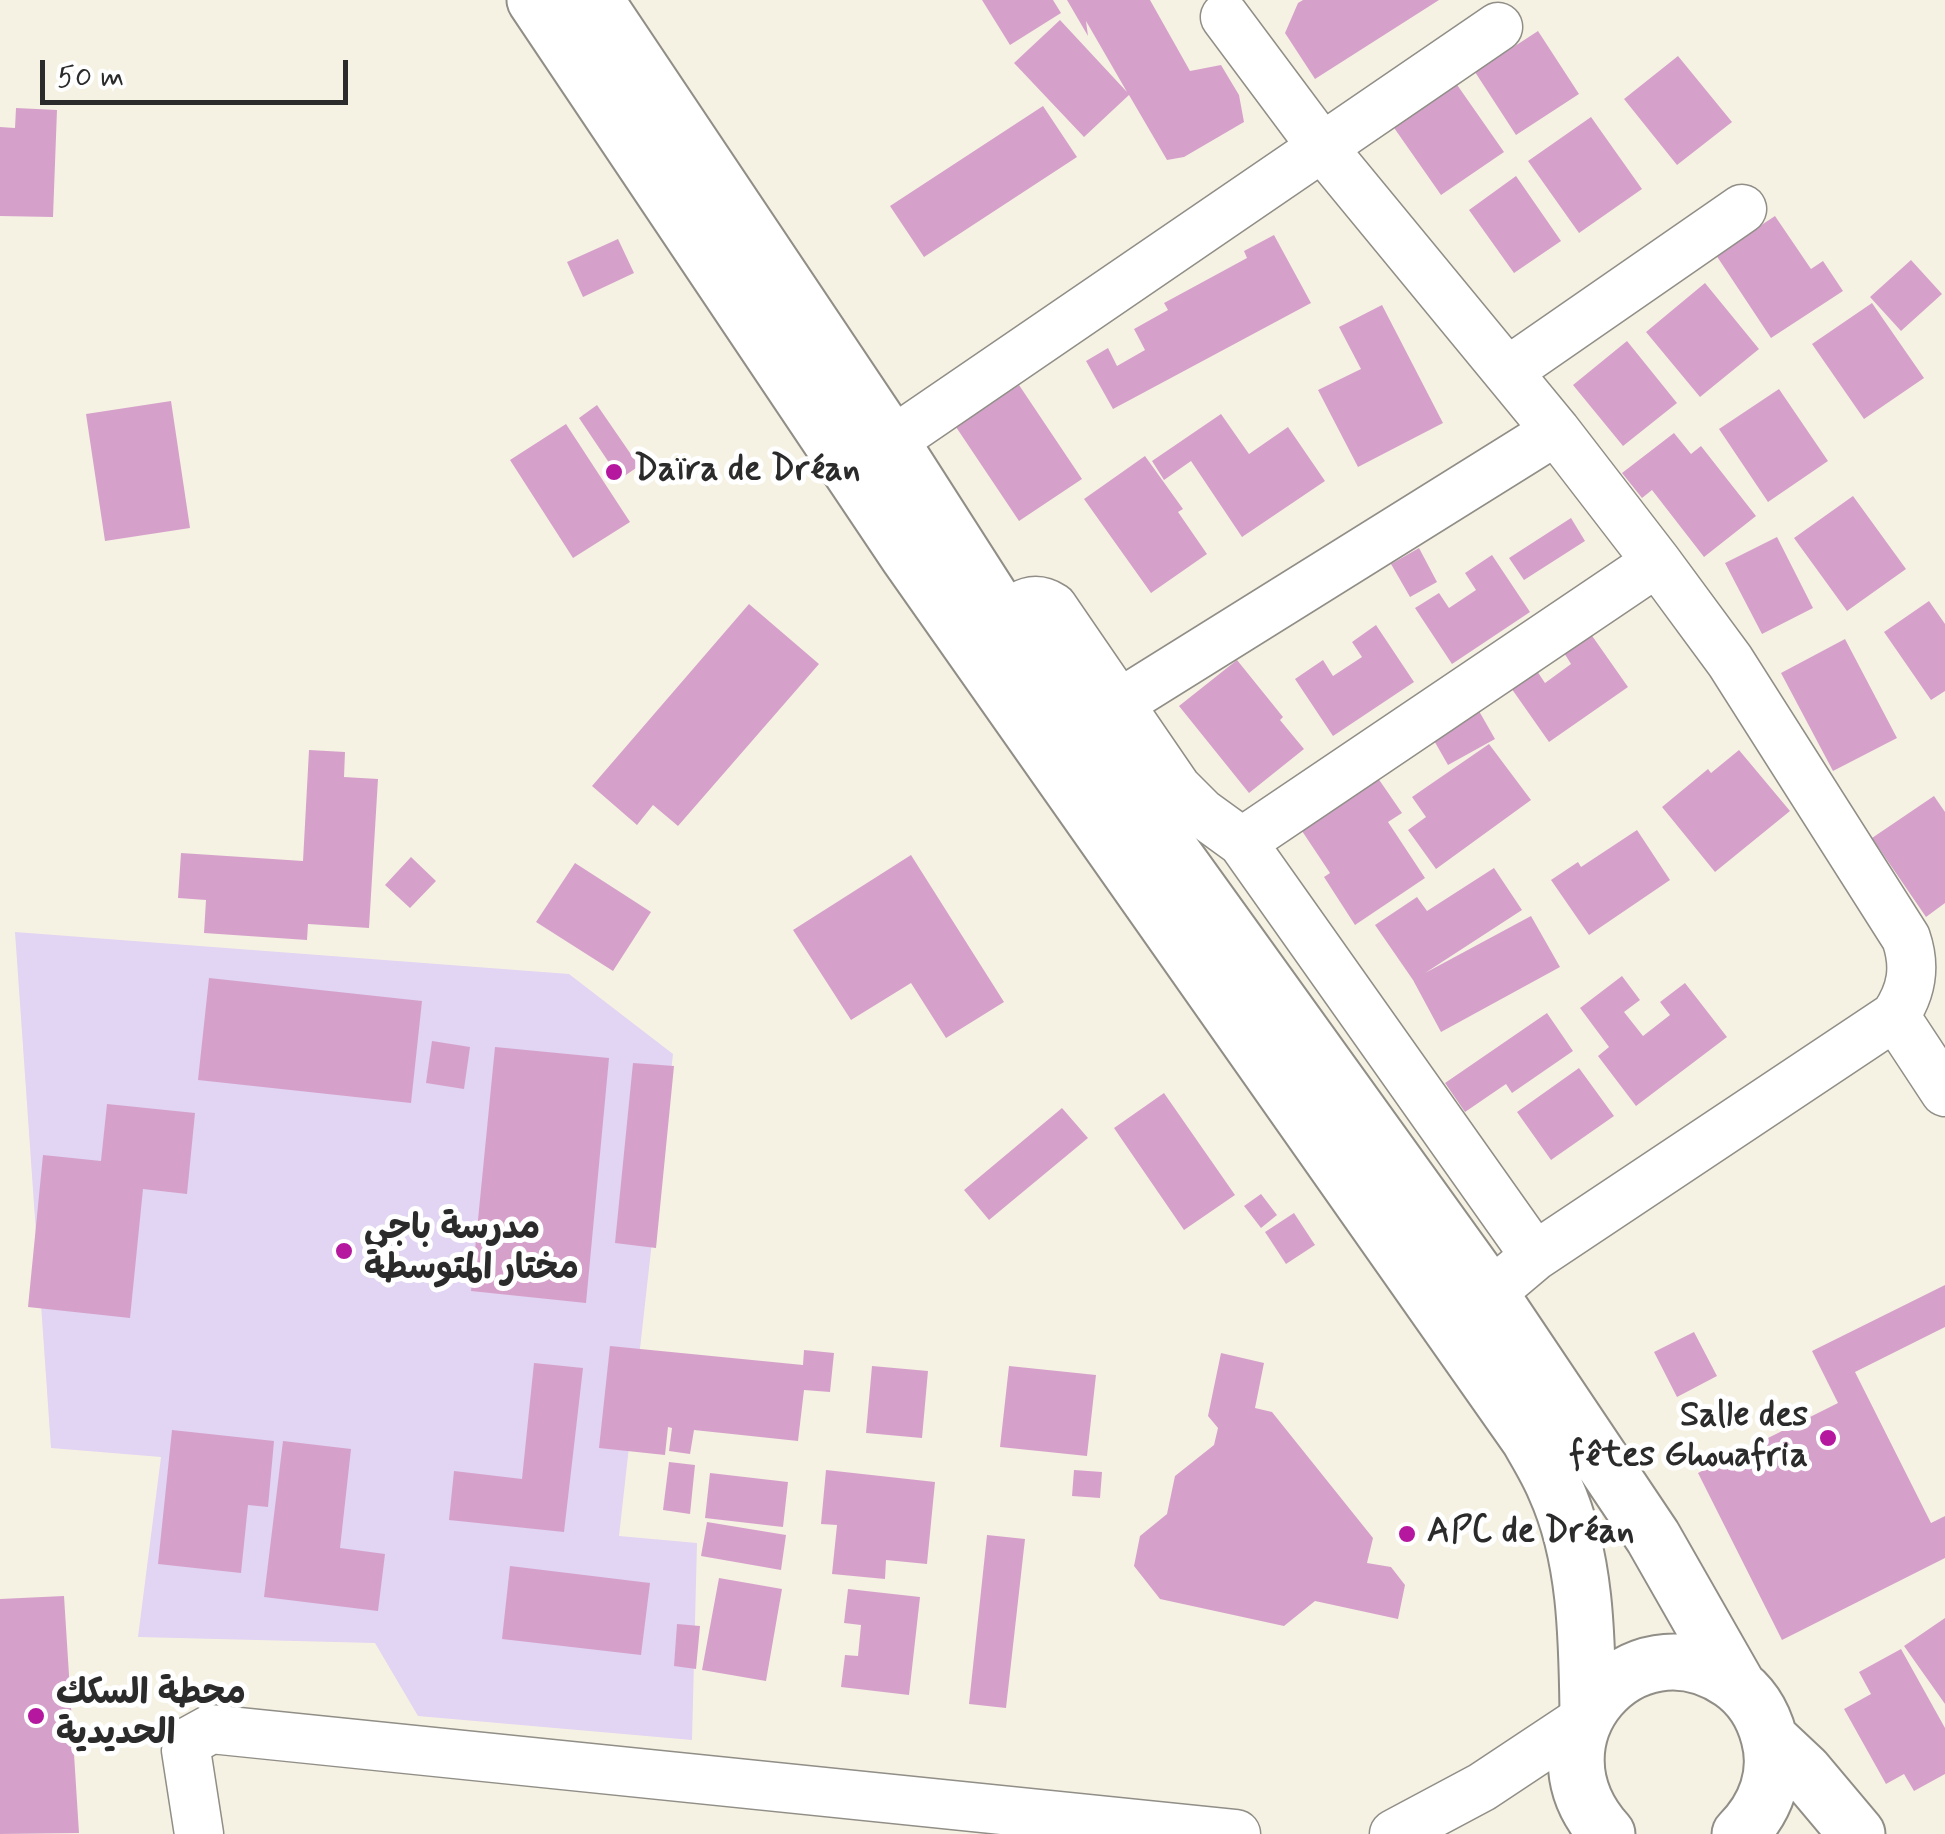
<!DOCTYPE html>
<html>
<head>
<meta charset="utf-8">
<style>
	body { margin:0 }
	#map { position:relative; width:1945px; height:1834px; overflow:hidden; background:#f6f2e3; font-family:Mynerve,sans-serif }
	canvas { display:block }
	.scale { position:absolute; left:40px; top:60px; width:308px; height:45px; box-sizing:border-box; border:5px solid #2b2b2b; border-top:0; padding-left:12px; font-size:30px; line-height:35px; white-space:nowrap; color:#2b2b2b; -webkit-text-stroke:8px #fff; paint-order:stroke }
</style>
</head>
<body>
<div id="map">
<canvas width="1945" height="1834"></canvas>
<div class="scale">50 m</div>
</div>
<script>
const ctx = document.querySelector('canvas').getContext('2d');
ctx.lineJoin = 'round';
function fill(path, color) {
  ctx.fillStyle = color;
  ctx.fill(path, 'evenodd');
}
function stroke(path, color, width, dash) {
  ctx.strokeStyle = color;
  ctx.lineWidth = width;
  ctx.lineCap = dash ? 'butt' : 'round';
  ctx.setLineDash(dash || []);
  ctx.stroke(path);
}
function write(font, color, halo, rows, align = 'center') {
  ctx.font = font + ' Mynerve,"Playpen Sans Arabic",sans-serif';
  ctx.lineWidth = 10;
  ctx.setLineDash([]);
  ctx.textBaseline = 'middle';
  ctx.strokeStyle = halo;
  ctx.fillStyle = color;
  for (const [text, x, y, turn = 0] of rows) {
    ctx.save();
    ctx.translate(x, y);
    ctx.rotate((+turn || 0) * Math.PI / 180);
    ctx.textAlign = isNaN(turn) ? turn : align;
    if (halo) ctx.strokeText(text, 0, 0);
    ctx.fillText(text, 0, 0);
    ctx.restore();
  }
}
const built = new Path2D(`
	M15,932L569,974L673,1054L619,1536L697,1543L692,1740L418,1716L375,1643L138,1637L161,1457L51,1448Z`);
const building = new Path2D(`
	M982,0H1053L1061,13L1010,45Z
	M1067,0H1150L1190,71L1221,65L1239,95L1244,122L1184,157L1167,160L1129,95L1084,137L1014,63L1060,20L1127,92L1086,21L1088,36Z
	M1303,0H1439L1315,79L1285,33L1298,3Z
	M1538,31L1579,94L1516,135L1475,72Z
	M1678,56L1732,122L1677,165L1624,99Z
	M1453,79L1504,152L1441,195L1390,122Z
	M1043,106L1077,157L924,257L890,206Z
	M16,108L57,110L53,217L0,216V127L15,128Z
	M1591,117L1642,189L1579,233L1528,161Z
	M1516,176L1561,241L1514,273L1469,210Z
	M1775,216L1811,269L1823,261L1843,291L1771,338L1716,255Z
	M1274,235L1311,303L1113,409L1086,361L1108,348L1117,366L1145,350L1134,329L1168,310L1164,303L1247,258L1244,251Z
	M618,239L634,273L583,297L567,262Z
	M1911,260L1942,294L1901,331L1870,297Z
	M1705,283L1759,349L1700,397L1646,332Z
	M1872,303L1924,378L1864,419L1812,344Z
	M1382,305L1443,423L1358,467L1318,390L1361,369L1339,327Z
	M1627,341L1677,403L1623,446L1573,385Z
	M1019,385L1082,479L1019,521L956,427Z
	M1779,389L1828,461L1768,502L1719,429Z
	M171,401L190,528L105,541L86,414Z
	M597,405L639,466L620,479L579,418Z
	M1221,414L1249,454L1288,427L1325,481L1242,537L1191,461L1164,480L1152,461Z
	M566,424L630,522L573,558L510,460Z
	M1674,433L1691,454L1701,446L1756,516L1704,557L1652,490L1642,498L1622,473Z
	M1145,456L1183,509L1178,512L1207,554L1151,593L1084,499Z
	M1853,496L1906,569L1847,611L1794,538Z
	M1571,518L1585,541L1524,580L1509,558Z
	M1777,537L1813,608L1762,634L1725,563Z
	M1419,548L1437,582L1410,597L1391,564Z
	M1492,555L1530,612L1452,664L1415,608L1439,593L1449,608L1476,590L1465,573Z
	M1929,601L1945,624V691L1931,700L1884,632Z
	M749,604L819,664L678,826L653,805L637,825L592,786Z
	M1376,625L1414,682L1333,736L1295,679L1323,660L1333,676L1362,657L1352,642Z
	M1588,630L1628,687L1549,742L1509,685L1535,668L1545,683L1571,664L1561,648Z
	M1845,639L1897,738L1833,771L1781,673Z
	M1237,660L1283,717L1280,720L1304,749L1249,793L1179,706Z
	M1475,704L1495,739L1448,765L1428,730Z
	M1489,744L1531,800L1436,869L1408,830L1426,817L1412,797Z
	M309,750L345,752L344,777L378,779L369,928L308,924L307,940L204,933L206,900L178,898L181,853L303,861Z
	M1739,750L1790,811L1715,872L1662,807L1708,769L1711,773Z
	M1371,768L1402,813L1388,822L1425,878L1355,925L1324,877L1330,873L1294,819Z
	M1934,796L1945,812V903L1926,917L1872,838Z
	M1637,830L1670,880L1589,935L1551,880L1578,862L1581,867Z
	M911,855L1004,1002L946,1038L911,983L851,1020L793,930Z
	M411,857L436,881L410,908L385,885Z
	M575,863L651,912L613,971L536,922Z
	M1494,868L1522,910L1425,973L1531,916L1560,967L1441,1032L1413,980L1375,925L1417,897L1427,911Z
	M1622,976L1640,1000L1624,1012L1643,1036L1670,1015L1660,1002L1685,983L1727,1037L1636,1106L1598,1056L1609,1047L1580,1008Z
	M209,978L422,1001L411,1103L198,1080Z
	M1547,1013L1573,1051L1512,1093L1506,1084L1465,1112L1445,1083Z
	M432,1041L470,1047L464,1089L426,1083Z
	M495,1047L609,1058L586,1303L471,1291Z
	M633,1063L674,1066L656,1248L615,1243Z
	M1579,1068L1614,1116L1551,1160L1517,1112Z
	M1164,1093L1235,1195L1184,1230L1114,1128Z
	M107,1104L195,1113L187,1194L143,1189L130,1318L28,1307L43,1155L101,1161Z
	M1062,1108L1088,1138L989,1220L964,1190Z
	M1261,1194L1277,1215L1261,1228L1244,1206Z
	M1294,1213L1315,1245L1286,1264L1265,1232Z
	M1945,1285V1327L1855,1372L1931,1523L1945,1516V1558L1782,1640L1698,1473L1838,1403L1812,1351Z
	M1694,1332L1717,1376L1677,1397L1654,1352Z
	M610,1346L803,1365L804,1350L834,1353L830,1392L804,1390L798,1441L694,1430L690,1454L669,1451L672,1428L668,1427L665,1455L599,1448Z
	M1221,1353L1264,1363L1255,1408L1272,1412L1373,1538L1367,1563L1391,1567L1405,1585L1398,1619L1315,1601L1284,1626L1160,1599L1134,1566L1140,1536L1167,1514L1175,1476L1214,1445L1218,1428L1208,1416Z
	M534,1363L583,1368L564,1532L449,1520L454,1471L522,1479Z
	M872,1366L928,1371L922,1438L866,1433Z
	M1009,1366L1096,1375L1087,1456L1000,1447Z
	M172,1430L274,1441L268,1507L248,1505L241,1573L158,1564Z
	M283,1441L351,1449L340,1548L385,1554L378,1611L264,1597Z
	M669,1462L695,1465L690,1514L663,1510Z
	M826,1470L935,1482L927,1564L886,1560L885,1579L832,1574L837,1525L821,1524Z
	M1074,1470L1102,1472L1100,1498L1072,1496Z
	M710,1473L788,1482L783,1527L705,1518Z
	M707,1522L786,1535L781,1570L701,1556Z
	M987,1535L1025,1539L1006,1708L969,1704Z
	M510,1566L650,1583L641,1655L502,1639Z
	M719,1578L782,1589L766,1681L702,1670Z
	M848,1589L920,1597L909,1695L841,1687L845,1655L858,1656L861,1625L844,1623Z
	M64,1596L79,1833L0,1834V1599Z
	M1945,1618V1704L1904,1646Z
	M677,1624L700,1626L696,1669L674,1666Z
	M1901,1649L1945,1728V1774L1914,1791L1904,1774L1886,1784L1844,1709L1871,1694L1859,1672Z`);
const minor = new Path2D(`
	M1225,17L1322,147L1556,431L1657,562L1730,661L1906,938C1916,967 1912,991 1895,1016L1535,1256L1490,1294
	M1508,371L1742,209
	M891,442L1498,27
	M1003,617C1020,605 1033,594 1053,607L1177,788L1202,813L1242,842L1535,1256
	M1120,703L1556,431
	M1242,842L1657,562
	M1895,1016L1945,1092
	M199,1834L186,1750L191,1740L211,1729L1236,1834
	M1394,1834L1482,1787L1583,1720`);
const major = new Path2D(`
	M535,0L908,556L1529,1439C1538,1455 1548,1471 1555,1488C1586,1556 1587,1638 1588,1712
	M595,0L891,442L1003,617L1490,1294L1653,1537L1738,1686
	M1771,1740L1804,1771L1857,1834
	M1607,1834C1521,1739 1632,1614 1731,1681C1750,1694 1763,1714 1769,1737C1779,1773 1766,1808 1740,1834`);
const markers = [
	[614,472,10,"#b5179e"],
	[344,1251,10,"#b5179e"],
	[1828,1438,10,"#b5179e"],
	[1407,1534,10,"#b5179e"],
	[36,1716,10,"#b5179e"]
];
const poiNames = [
	["Daïra de Dréan",634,472],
	["مدرسة باجي",364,1231],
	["مختار المتوسطة",364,1271],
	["Salle des",1808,1418,"right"],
	["fêtes Ghouafria",1808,1458,"right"],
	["APC de Dréan",1427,1534],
	["محطة السكك",56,1696],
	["الحديدية",56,1736]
];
fill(built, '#e2d4f3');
fill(building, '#d5a1cb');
stroke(minor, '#908e87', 51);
stroke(major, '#908e87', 59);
stroke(minor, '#fff', 48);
stroke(major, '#fff', 55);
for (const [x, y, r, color] of markers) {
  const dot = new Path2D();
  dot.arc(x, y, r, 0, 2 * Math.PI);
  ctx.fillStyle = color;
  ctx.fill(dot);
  stroke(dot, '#fff', 4);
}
write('bold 35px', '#2b2b2b', '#fff', poiNames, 'left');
</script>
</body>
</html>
